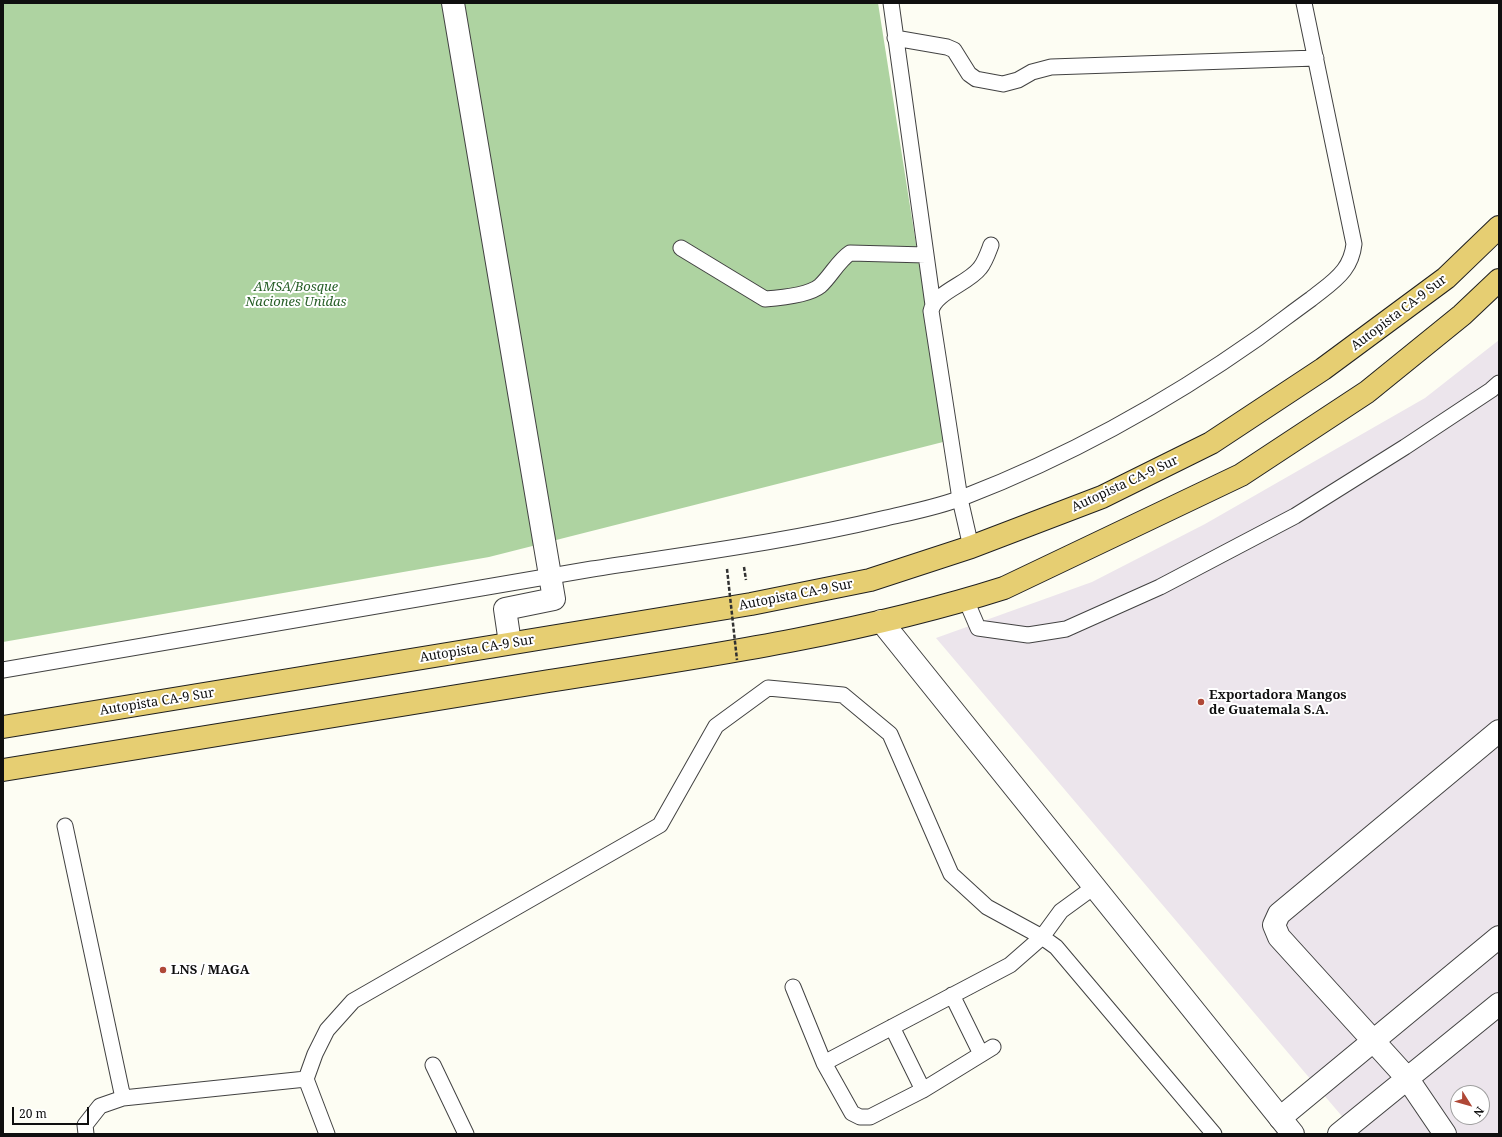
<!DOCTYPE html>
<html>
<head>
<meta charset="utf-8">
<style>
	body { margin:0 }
	#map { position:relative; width:1502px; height:1137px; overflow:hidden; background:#fdfdf3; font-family:"Noto Serif",serif }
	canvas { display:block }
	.frame { position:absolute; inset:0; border:4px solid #0f0f0f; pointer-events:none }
	.north { position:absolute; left:1450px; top:1085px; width:40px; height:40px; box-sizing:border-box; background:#fff; border:1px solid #9f9f9f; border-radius:50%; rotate:127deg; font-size:11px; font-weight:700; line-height:16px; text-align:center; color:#0f0f0f }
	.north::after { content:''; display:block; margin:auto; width:14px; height:18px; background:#af4837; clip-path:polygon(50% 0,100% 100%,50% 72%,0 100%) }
	.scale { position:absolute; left:12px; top:1107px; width:77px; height:18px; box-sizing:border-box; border:2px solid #0f0f0f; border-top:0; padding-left:5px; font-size:12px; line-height:14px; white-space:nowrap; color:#0f0f0f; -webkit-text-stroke:3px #fff; paint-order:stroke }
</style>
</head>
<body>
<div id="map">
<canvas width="1502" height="1137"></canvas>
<div class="frame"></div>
<div class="north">N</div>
<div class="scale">20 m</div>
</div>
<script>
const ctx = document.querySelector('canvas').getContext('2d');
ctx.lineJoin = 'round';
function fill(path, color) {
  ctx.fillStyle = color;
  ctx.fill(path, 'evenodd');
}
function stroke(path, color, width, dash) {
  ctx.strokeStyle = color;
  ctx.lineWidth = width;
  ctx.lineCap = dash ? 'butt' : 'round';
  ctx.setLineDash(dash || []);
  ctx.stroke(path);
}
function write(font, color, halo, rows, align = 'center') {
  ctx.font = font + ' "Noto Serif",serif';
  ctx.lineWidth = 4;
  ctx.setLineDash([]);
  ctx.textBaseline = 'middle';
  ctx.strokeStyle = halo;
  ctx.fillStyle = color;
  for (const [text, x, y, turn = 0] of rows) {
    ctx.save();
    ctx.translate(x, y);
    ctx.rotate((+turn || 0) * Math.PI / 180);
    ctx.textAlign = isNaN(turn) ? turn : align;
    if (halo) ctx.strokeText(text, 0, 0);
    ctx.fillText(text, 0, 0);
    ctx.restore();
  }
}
const industrial = new Path2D(`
	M1499,340V1134H1357L936,638L1092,582L1205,524L1425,398ZM1458,1093H1482V1117H1458Z`);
const forest = new Path2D(`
	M3,3H878L947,441L489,557L3,642Z`);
const path = new Path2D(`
	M744,567L746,580`);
const service = new Path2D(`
	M891,3L933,305
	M895,38L947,47L954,50L969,74L976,79L1003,84L1018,80L1032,72L1051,67L1316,58
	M681,248L765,299C779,298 809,295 820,286C831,276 838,261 850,253L926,255
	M971,547L960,499L931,311C935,292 968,284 980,268C985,262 988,253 991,245
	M966,600L978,628L1028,635L1066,629L1160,587L1295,516L1405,447L1491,390L1499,383
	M3,670C199,636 395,601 592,569C690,554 790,541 886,518C912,512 939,507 964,497C1068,457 1167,402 1258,338C1276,325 1293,312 1311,299C1322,290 1335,282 1344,270C1350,262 1353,253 1354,244L1304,3
	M65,826L123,1098
	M1094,887L1061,911L1042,937L1056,947L1214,1134
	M793,987L824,1063L852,1113L860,1117H870L923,1090L993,1047
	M952,995L981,1054
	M892,1027L923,1090
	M433,1065L466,1134
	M86,1134L85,1125L100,1106L123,1098L306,1079
	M327,1134L306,1079L315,1054L327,1030L353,1001L660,825L716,726L768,688L843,695L890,734L951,874L987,907L1042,937L1010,965L824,1063`);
const minor = new Path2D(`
	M453,3L554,599L505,609L510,643
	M1280,1118L1499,937
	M1339,1134L1499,1004
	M1445,1134L1407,1078L1279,937L1274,925L1279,914L1499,731`);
const tertiary = new Path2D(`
	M881,621L1293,1134`);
const trunk = new Path2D(`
	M3,727L751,604L870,580L971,547L1102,497L1211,443L1323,369L1446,278L1499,227
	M3,770C185,741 367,711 549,681C702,657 856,635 1004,588L1241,475L1367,392L1462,315L1499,280`);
const pathBridge = new Path2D(`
	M727,569L737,660`);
const markers = [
	[1201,702,4,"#af4837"],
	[163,970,4,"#af4837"]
];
const parkNames = [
	["AMSA/Bosque",296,287],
	["Naciones Unidas",296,302]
];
const streetNames = [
	["Autopista CA-9 Sur",1399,313,-37],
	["Autopista CA-9 Sur",1125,484,-25],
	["Autopista CA-9 Sur",796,595,-11],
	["Autopista CA-9 Sur",477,649,-9],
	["Autopista CA-9 Sur",157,702,-9]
];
const poiNames = [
	["Exportadora Mangos",1209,695],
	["de Guatemala S.A.",1209,710],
	["LNS / MAGA",171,970]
];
fill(industrial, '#ece5ec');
fill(forest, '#aed3a1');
stroke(service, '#424242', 17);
stroke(minor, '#424242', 24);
stroke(tertiary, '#424242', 24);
stroke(trunk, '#202020', 24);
stroke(path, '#313131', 2.5, [4, 2]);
stroke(service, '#fff', 15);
stroke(minor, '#fff', 22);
stroke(tertiary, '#fff', 22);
stroke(trunk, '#e6ce72', 22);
stroke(pathBridge, '#313131', 2.5, [4, 2]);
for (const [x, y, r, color] of markers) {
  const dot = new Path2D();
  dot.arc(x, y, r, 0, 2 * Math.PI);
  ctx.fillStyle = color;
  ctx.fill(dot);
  stroke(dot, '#fff', 1.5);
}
write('italic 13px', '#275f27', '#fff', parkNames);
write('13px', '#0f0f0f', '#fff', streetNames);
write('bold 13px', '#0f0f0f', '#fff', poiNames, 'left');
</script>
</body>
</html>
